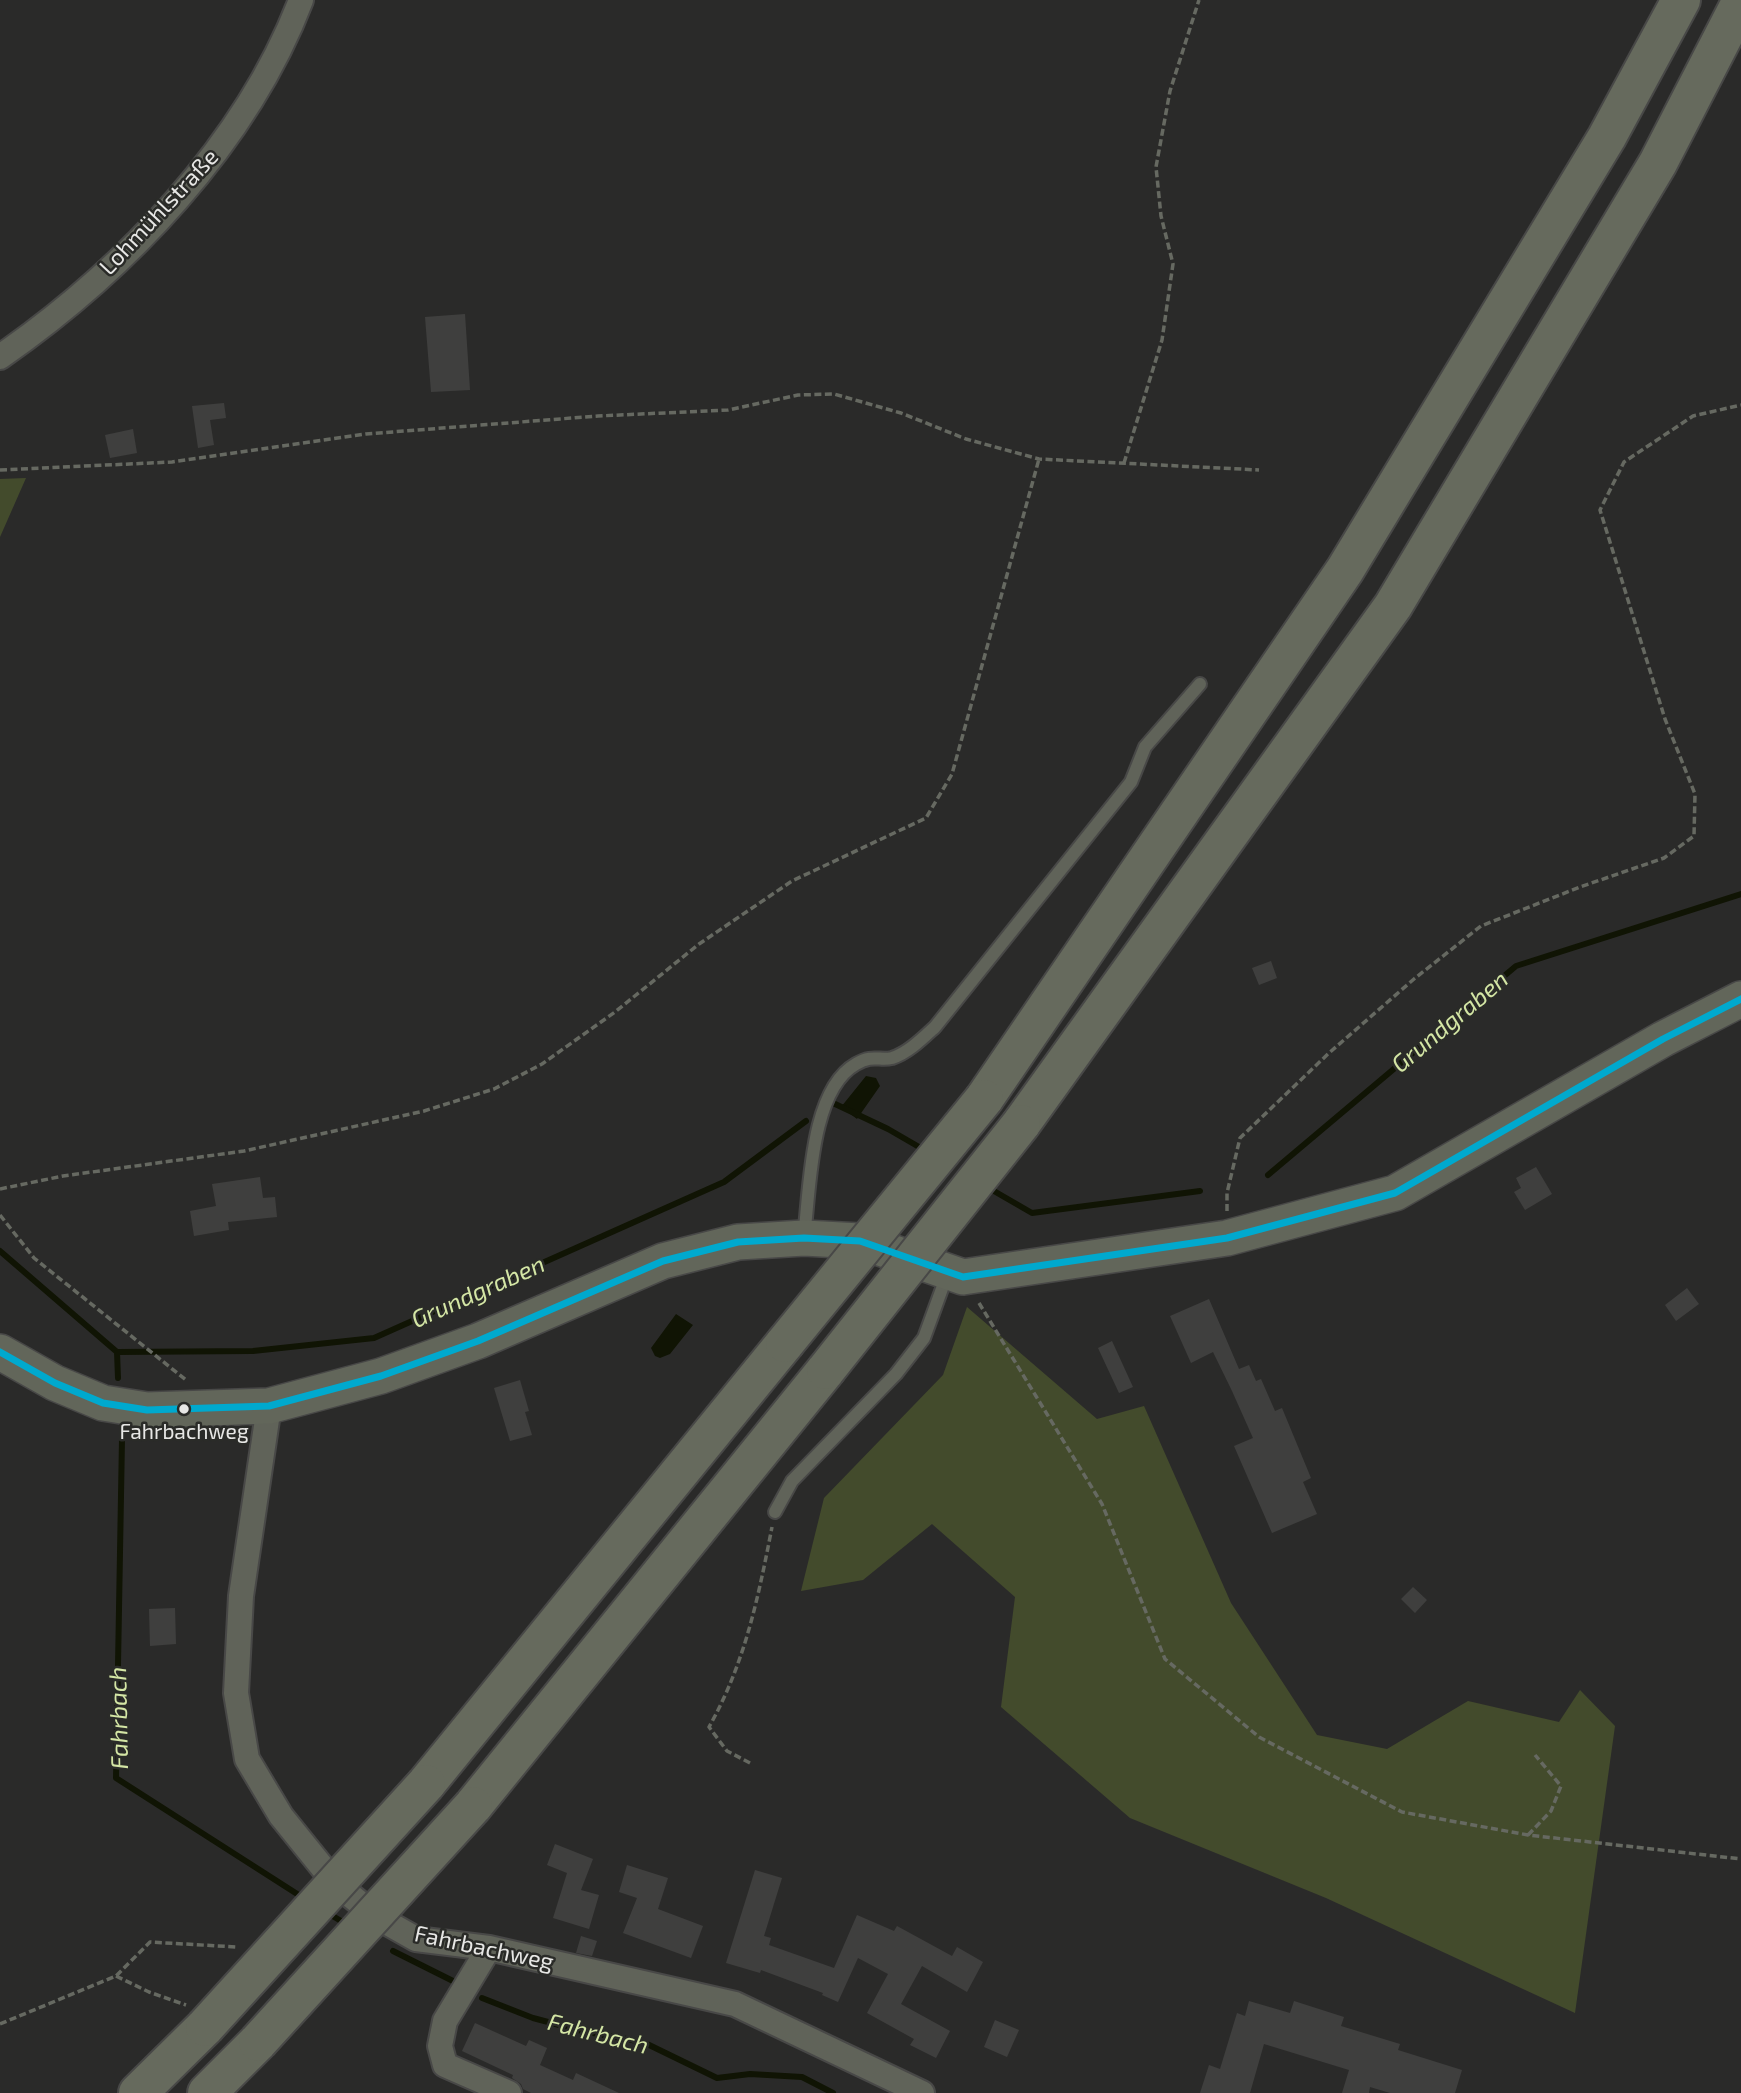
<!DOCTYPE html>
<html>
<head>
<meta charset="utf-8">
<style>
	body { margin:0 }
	canvas { display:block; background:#2a2a29 }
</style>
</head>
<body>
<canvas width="1741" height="2093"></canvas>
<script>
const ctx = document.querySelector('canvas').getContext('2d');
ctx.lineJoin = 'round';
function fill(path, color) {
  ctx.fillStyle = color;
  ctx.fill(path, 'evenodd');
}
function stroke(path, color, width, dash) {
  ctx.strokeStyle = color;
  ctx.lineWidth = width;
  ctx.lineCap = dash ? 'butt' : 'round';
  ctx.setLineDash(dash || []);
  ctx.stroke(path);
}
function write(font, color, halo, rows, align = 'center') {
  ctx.font = font + ' "Exo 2",sans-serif';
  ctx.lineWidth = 5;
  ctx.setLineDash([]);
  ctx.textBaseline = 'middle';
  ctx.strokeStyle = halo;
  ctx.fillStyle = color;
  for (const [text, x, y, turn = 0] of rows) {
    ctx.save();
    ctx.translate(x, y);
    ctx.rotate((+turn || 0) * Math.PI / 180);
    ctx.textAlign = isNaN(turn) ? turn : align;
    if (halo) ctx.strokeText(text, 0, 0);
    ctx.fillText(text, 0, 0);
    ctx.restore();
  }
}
const green = new Path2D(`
	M26,478L0,537V479Z
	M967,1307L1097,1419L1144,1406L1231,1603L1317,1735L1387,1749L1468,1701L1559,1722L1580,1690L1615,1726L1575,2013L1326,1898L1130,1818L1001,1707L1015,1597L932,1524L863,1580L801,1591L824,1498L943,1375Z`);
const water = new Path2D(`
	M866,1076L876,1078L880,1086L857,1119L841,1107Z
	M676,1314L693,1325L670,1354L660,1358L655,1356L651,1348Z`);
const stream = new Path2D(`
	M833,1103L888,1129L926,1151
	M1268,1175L1516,966L1741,894
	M987,1187L1032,1213L1200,1191
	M0,1251L117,1352
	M117,1352L253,1351L374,1338L724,1182L806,1121
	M117,1352L118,1378
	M122,1439L116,1778L305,1899
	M326,1912L346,1924
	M393,1951L453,1981
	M482,1998L533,2018L582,2031L643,2042L717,2078L750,2074L802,2077L833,2093`);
const building = new Path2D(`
	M465,314L470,390L431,392L425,317Z
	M224,403L226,418L210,420L214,445L198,448L192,406Z
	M133,429L137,453L110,458L105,435Z
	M1271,961L1277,978L1259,985L1252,968Z
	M1536,1167L1552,1194L1525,1210L1514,1192L1521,1188L1516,1178Z
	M260,1177L263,1198L275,1197L277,1217L228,1222L229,1230L194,1236L190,1211L216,1206L212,1184Z
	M1687,1288L1699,1304L1676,1321L1665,1305Z
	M1209,1299L1239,1369L1249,1365L1256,1381L1261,1379L1275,1411L1282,1408L1311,1478L1303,1482L1317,1514L1272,1533L1234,1446L1253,1438L1232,1391L1213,1352L1191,1363L1170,1316Z
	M1112,1341L1133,1387L1119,1393L1098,1348Z
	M520,1380L529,1411L525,1412L532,1435L510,1441L494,1388Z
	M1413,1587L1427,1600L1415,1613L1401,1599Z
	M175,1608L176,1644L150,1646L149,1609Z
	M555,1844L593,1859L581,1890L599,1895L589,1929L553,1918L567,1873L547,1865Z
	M627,1865L668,1878L658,1909L703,1926L691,1958L623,1933L637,1898L619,1892Z
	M755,1870L782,1878L764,1936L771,1938L769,1945L834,1968L857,1915L894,1931L897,1926L952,1956L957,1947L983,1962L967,1992L922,1966L901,2004L950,2031L936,2058L910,2045L914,2039L867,2013L888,1974L858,1958L838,2002L822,1995L823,1993L761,1970L760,1973L726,1963Z
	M581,1936L597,1941L592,1956L576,1953Z
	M1249,2001L1290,2013L1294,2001L1344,2017L1341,2026L1400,2044L1398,2050L1462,2070L1455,2093H1390L1370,2087L1369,2093H1342L1349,2070L1264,2044L1250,2093H1200L1209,2065L1220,2069L1237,2013L1245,2016Z
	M995,2020L1019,2030L1007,2057L984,2047Z
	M475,2023L526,2046L529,2040L547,2048L540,2065L573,2080L576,2073L619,2093H531L523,2089L521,2084L512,2078L513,2075L462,2051Z`);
const path = new Path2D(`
	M1124,463L1162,340L1173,264L1161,216L1156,167L1170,91L1199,0
	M0,470L172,462L366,434L598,416L728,410L798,395L834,394L901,413L966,439L1039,459L1259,470
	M0,1189L63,1176L244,1151L424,1111L494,1089L542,1064L615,1012L699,944L792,881L926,818L952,774L1039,459
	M1227,1211V1193L1240,1138L1329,1053L1414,979L1481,926L1580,887L1664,858L1694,836L1695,794L1665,719L1600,510L1624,462L1693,416L1741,405
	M0,1215L34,1258L186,1380
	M979,1303L1102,1504L1165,1659L1259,1737L1402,1812L1528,1835L1741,1859
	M750,1763L727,1751L709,1727C745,1663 758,1599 772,1527
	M1528,1835L1551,1811L1561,1786L1535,1755
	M116,1976L149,1992L186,2005
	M0,2024L116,1976L150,1942L236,1947`);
const lane = new Path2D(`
	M804,1237C810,1189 810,1090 856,1064C873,1054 879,1061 892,1058C908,1053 923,1038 935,1027L1131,782L1145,747L1200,684
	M775,1512L792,1481L896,1374L924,1338L947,1275`);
const street = new Path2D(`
	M0,357C125,270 246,144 301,0
	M269,1406L241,1596L236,1693L247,1759L281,1816L335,1883L377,1917L416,1939L489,1948L735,2004L922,2093
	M489,1948L445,2021L440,2046L445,2065L509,2093`);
const secondary = new Path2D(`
	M0,1352L55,1383L103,1403L147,1410L269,1406L381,1376L478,1341L663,1261L738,1242L804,1238L860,1241L963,1277L1227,1238L1395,1193L1663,1039L1741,999`);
const highway = new Path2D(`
	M984,1099L1345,570L1607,137L1681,0
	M1021,1124L1393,606L1658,163L1741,2
	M426,1784L785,1343
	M473,1806L826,1370
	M138,2093L205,2027
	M207,2093L258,2042`);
const highwayBridge = new Path2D(`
	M785,1343L984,1099
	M826,1370L1021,1124
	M205,2027L426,1784
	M258,2042L473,1806`);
const bus1 = new Path2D(`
	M0,1352L55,1383L103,1403L147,1410L269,1406L381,1376L478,1341L663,1261L738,1242L804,1238L860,1241L963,1277L1227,1238L1395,1193L1663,1039L1741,999`);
const markers = [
	[184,1409,6,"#e7e7e5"]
];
const busNames = [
	["Fahrbachweg",184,1432]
];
const streetNames = [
	["Lohmühlstraße",159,212,-47],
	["Fahrbachweg",484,1948,12]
];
const waterNames = [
	["Grundgraben",1450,1022,-40],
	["Grundgraben",478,1292,-24],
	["Fahrbach",119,1718,-91],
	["Fahrbach",598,2034,14]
];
fill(green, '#434b2c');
fill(water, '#101404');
stroke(stream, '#101404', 6);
fill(building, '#3f3f3e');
stroke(lane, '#484847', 16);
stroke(street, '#484847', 28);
stroke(secondary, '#484847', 38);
stroke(highway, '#484847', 42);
stroke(path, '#666961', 3.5, [7, 3.5]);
stroke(lane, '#606359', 12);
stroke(street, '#606359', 24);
stroke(secondary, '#62665a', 35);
stroke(highway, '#666a5d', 38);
stroke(highwayBridge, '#484847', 42, []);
stroke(highwayBridge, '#666a5d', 38);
stroke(bus1, '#00a9ce', 7);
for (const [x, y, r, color] of markers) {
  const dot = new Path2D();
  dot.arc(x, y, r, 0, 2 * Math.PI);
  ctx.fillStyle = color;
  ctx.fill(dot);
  stroke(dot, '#2a2b28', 2.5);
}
write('21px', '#e7e7e5', '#2a2b28', busNames);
write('23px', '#e7e7e5', '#2a2b28', streetNames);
write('italic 24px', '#d4e6a5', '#2a2b28', waterNames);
</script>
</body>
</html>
